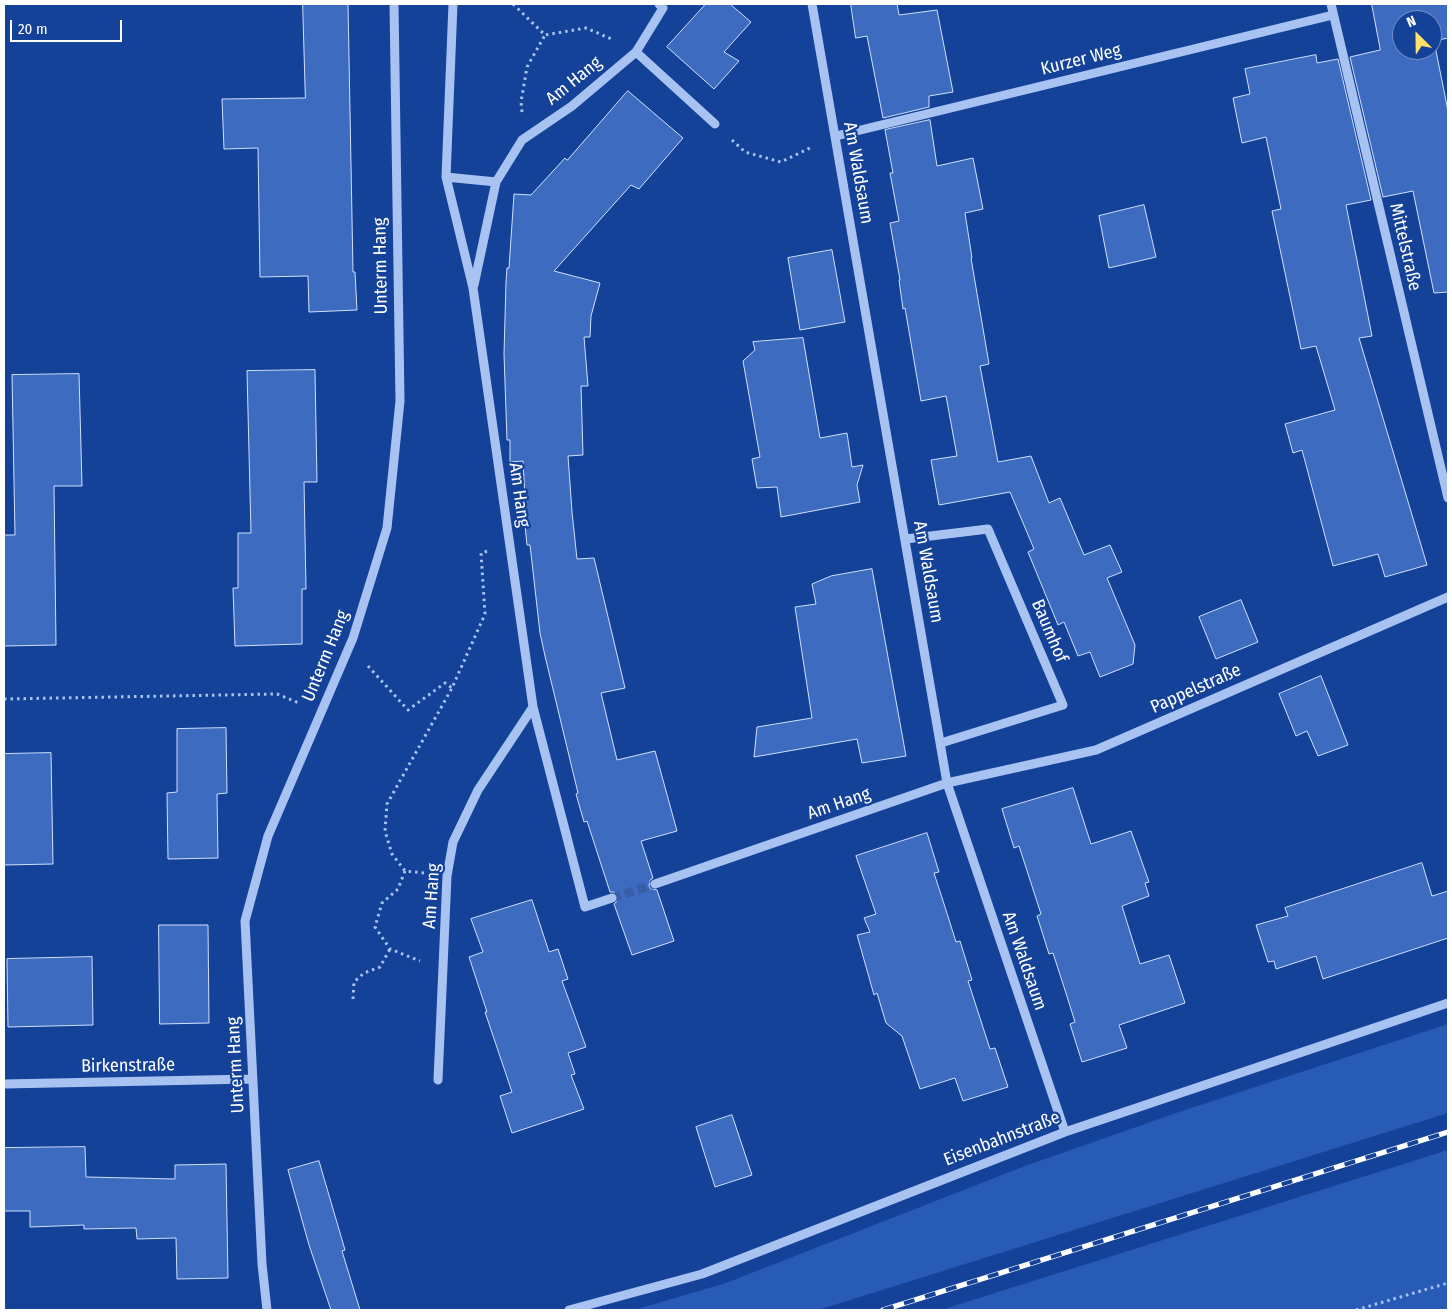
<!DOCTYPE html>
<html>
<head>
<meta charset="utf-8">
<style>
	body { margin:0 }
	#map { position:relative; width:1452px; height:1314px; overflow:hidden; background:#154299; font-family:"Fira Sans Condensed",sans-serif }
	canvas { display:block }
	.frame { position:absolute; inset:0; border:5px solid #fff; pointer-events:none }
	.north { position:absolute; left:1392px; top:10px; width:50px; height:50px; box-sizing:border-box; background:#154299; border:1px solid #738ec2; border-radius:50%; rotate:337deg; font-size:14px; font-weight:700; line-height:20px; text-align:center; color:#fff }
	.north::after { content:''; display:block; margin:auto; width:18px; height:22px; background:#ffe269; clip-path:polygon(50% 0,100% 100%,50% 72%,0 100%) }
	.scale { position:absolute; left:10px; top:20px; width:112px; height:22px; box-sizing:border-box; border:2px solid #fff; border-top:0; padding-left:6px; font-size:15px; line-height:18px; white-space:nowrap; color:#fff; -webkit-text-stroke:4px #154299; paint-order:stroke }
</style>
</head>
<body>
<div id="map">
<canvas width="1452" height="1314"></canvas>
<div class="frame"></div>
<div class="north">N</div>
<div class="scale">20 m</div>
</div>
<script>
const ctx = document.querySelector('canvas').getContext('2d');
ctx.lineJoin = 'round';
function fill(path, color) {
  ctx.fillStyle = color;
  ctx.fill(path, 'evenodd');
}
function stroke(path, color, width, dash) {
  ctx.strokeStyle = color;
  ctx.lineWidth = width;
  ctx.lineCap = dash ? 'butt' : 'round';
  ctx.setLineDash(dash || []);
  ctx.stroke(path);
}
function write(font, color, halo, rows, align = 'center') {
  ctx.font = font + ' "Fira Sans Condensed",sans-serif';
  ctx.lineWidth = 4.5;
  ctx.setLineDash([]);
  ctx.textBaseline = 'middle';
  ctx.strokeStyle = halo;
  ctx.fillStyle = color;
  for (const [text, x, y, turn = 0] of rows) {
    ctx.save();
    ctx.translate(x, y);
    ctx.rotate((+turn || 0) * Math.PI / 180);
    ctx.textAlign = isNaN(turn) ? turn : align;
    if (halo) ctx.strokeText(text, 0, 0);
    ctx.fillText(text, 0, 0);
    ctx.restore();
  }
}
const green = new Path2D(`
	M1448,1024V1113L818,1310H634L726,1283L1025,1166L1182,1111Z
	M1448,1150V1310H941Z`);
const building = new Path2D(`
	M303,4H348L353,272H355L357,310L309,312L308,276L260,277L258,148L224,149L222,99L305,98Z
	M706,4H730L751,22L724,52L739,61L714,89L667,47Z
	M851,4H897L899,15L937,10L953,92L929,96V107L883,118L867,36L856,38Z
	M1372,4H1448V38L1434,41L1448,111V292L1434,293L1413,191L1383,197L1350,57L1380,50ZM1402,20H1432V50H1402Z
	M1316,55L1317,63L1338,59L1371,200L1346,205L1372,336L1359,338L1427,565L1385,577L1378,554L1333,566L1302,450L1293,453L1285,424L1335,410L1316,346L1301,349L1272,211L1281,209L1266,137L1242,143L1233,98L1250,94L1245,69Z
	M628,91L683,138L639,189L631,185L554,271L600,283L591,316L590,337H584L588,386H581L583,455L568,456L572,512L577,559L594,558L625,688L601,693L617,760L655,751L677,831L641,841L653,878L650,880L649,886L651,889L657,890L674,941L632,955L614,904L618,900V896L614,892H610L587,821L584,822L576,794L578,793L545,656L540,633L530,545H527L524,516H526L523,461L510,462V440H507L504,354L506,282L507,268H509L514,194L531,195L565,158L567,160Z
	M930,120L937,166L973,158L983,209L965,213L972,258H971L989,364L980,366L998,462L1031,456L1049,503L1060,498L1084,555L1110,545L1122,572L1107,578L1135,645L1133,664L1100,677L1090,652L1078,656L1064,622L1058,625L1028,552L1034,549L1010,492L939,505L931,460L957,456L946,396L921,401L905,308L903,309L899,280H900L890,223L899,221L890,173H893L885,130Z
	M1144,205L1156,257L1109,268L1099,216Z
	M832,250L845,322L800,330L788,258Z
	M803,338L820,438L847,433L852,467L863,465L857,485L860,502L781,517L777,487L757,488L752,459L760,457L743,361L755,350L753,342Z
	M315,370L317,482H304L306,589H302V644L235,646L233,588H238V533H251L247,371Z
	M79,374L82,486H54L56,645L4,646V535H15L12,375Z
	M872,569L906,756L862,763L857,739L754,757L757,727L812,718L795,607L816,604L812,584L831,576Z
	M1241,600L1258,642L1216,659L1199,617Z
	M1321,676L1348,745L1318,756L1307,731L1296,736L1279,694Z
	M226,728L227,793L217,794L218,858L168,859L167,793L177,792V729Z
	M51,753L53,864L4,865V754Z
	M1073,788L1091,844L1131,831L1149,882L1145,883L1149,896L1122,906L1140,964L1169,955L1185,1003L1119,1025L1127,1048L1082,1062L1070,1024L1075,1022L1064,987L1053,953L1049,954L1037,916L1041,914L1019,846L1014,848L1002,809Z
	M927,833L939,872L934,873L945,907L956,942L960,941L972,980L968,981L990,1049L995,1048L1008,1087L963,1101L955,1078L920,1089L902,1036L886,1023L877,993L874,995L857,935L870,932L864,918L876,914L856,856Z
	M1422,863L1432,896L1448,891V938L1323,979L1316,956L1276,969L1274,961L1268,962L1256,925L1288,916L1285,908Z
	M532,900L549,952L558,949L568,979L562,981L586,1047L568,1053L575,1074L571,1075L584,1109L512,1133L500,1096L512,1092L485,1012H487L469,957L483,952L471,919Z
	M159,925H208L209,1023L160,1024Z
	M92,957L93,1025L8,1027L7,959Z
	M732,1115L752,1175L715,1187L696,1127Z
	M85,1147L86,1177L175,1179V1165L226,1164L228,1278L177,1279L176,1238L137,1239L136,1228L84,1229V1225L30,1227V1211H4V1148Z
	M319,1161L345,1250L342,1251L360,1310H331L309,1245L288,1170Z`);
const minorTunnel = new Path2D(`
	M612,898L655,884`);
const path = new Path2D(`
	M513,4L545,35L586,28L614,40
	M522,112L521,102L527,67L545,35
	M732,140L745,152L781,162L812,147
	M368,666L408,710L445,683L452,688
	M4,699L277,694L299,703
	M405,871L398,889L382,903L375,927L390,949L420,961
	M424,873L405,871L392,854L385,831L387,804L452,688L485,614L481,553L488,551
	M353,999L354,982L364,973L380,967L390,949
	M1356,1310L1448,1283`);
const minor = new Path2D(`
	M453,4L446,177L473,288L533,707L585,907L612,898
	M812,4L947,783L1065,1132
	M1331,4L1448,498
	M636,52L715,124
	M836,136L1333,15
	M446,177L496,182L522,140L572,106L636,52L663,8L659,4
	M474,285L496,182
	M906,539L988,529L1063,705L941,743
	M655,884L947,783L1096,750L1448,597
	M438,1080L447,876L453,842L478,790L533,707
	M4,1084L253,1079
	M267,1310L262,1264L245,921L268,836L353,638L387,528L400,401L394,4
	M569,1310L702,1274L1065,1132L1448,1003`);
const rail = new Path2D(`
	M883,1310L1448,1132`);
const streetNames = [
	["Kurzer Weg",1081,60,-14],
	["Am Hang",574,81,-39],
	["Am Waldsaum",858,173,80],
	["Mittelstraße",1405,247,77],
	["Unterm Hang",381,266,-91],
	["Am Hang",519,495,82],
	["Am Waldsaum",928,572,80],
	["Baumhof",1049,631,67],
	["Unterm Hang",326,656,-68],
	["Pappelstraße",1196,689,-24],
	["Am Hang",839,804,-19],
	["Am Hang",432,896,-86],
	["Am Waldsaum",1024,961,71],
	["Unterm Hang",236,1065,-93],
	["Birkenstraße",128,1066,-1],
	["Eisenbahnstraße",1002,1139,-21]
];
fill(green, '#285bb6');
fill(building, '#3d6bc0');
stroke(building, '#d0e0fd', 1);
stroke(minorTunnel, '#385ea8', 9, [9, 4.5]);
stroke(path, '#a8c3f2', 3, [2.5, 4]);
stroke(minor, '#a8c3f2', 9);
stroke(rail, '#fff', 5.5);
stroke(rail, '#154299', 4, [11]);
write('18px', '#fff', '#154299', streetNames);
</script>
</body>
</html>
